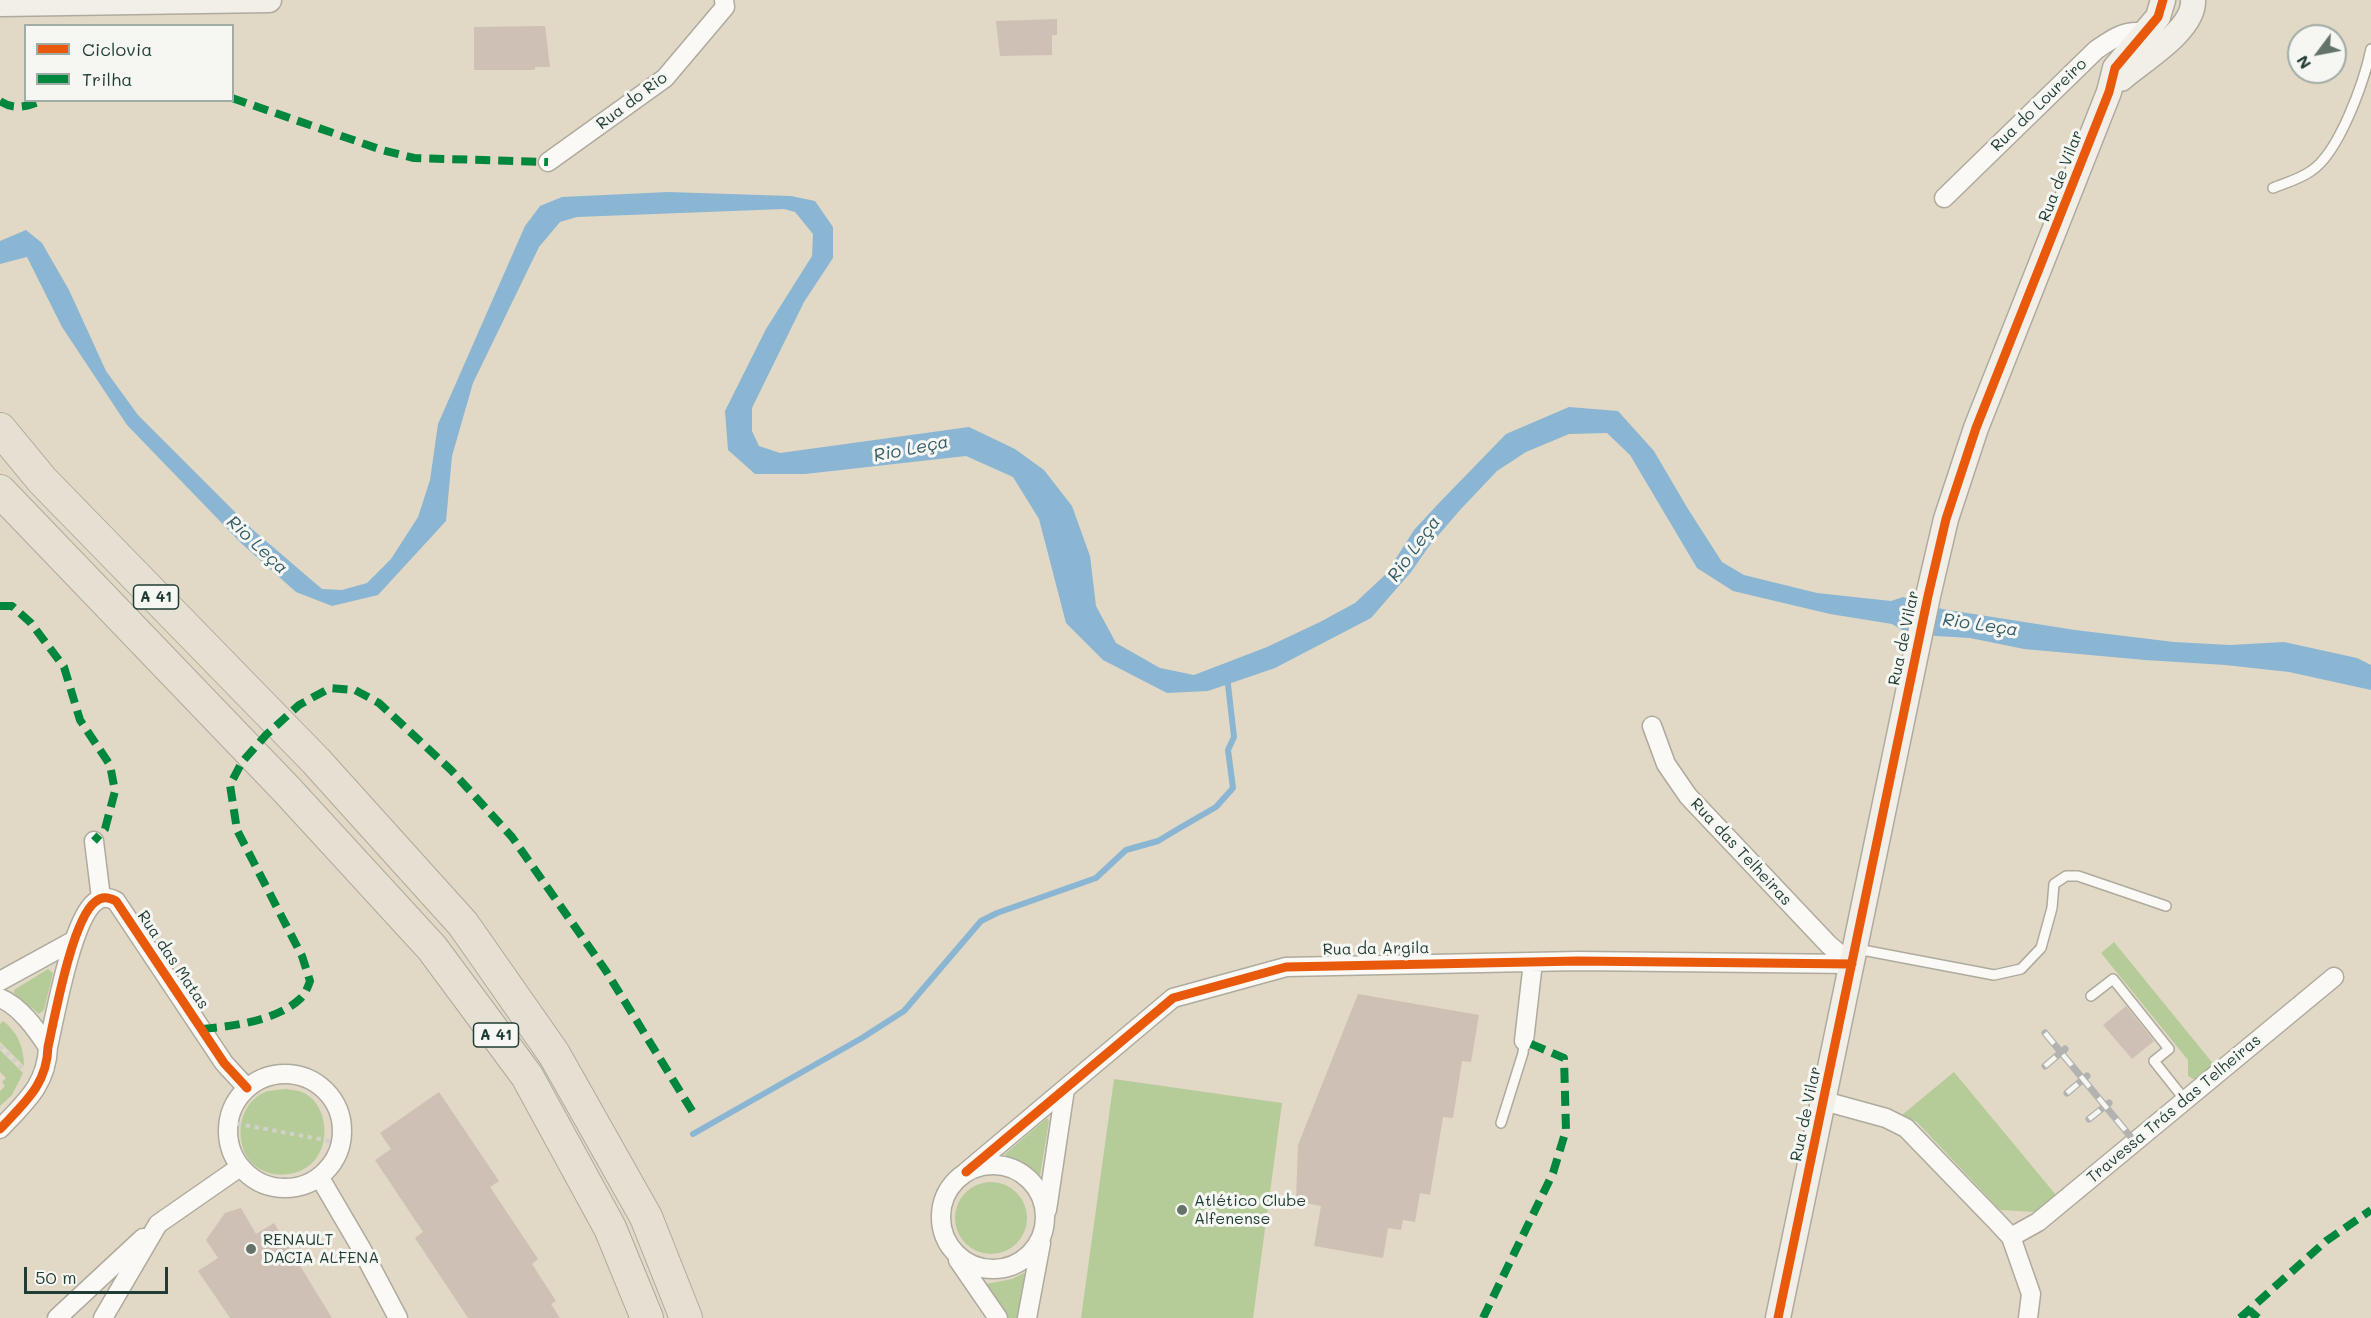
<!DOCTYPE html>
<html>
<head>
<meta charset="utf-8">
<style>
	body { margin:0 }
	#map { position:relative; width:2371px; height:1318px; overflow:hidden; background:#e2d8c6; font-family:Mali,sans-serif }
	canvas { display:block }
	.legend { position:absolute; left:24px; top:24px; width:210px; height:78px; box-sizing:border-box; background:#f6f6f2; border:2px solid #a0aca6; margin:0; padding:8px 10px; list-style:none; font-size:18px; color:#1f3d34 }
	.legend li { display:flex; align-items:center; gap:12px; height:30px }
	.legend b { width:30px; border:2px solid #a0aca6 }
	.north { position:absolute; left:2287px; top:24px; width:60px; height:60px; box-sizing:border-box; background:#f6f6f2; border:2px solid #a0aca6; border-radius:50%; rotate:238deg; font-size:16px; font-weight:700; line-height:24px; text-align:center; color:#1f3d34 }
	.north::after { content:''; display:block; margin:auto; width:21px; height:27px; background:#637367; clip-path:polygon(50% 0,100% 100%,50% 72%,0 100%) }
	.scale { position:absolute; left:24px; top:1267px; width:144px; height:27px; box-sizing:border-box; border:3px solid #1f3d34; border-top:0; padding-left:8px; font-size:18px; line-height:21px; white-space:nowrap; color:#1f3d34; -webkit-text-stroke:4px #f6f6f2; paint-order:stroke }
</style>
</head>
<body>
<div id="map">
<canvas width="2371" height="1318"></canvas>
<ul class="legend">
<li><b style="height:8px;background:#e8590c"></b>Ciclovia</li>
<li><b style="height:8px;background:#00873e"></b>Trilha</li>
</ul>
<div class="north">N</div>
<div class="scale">50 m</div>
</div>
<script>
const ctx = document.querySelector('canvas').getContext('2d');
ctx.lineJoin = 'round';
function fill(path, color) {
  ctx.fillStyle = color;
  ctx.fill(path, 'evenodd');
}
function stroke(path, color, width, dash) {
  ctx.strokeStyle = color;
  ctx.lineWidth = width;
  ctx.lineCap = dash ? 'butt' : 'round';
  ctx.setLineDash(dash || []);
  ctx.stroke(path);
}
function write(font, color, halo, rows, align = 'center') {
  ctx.font = font + ' Mali,sans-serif';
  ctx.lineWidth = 6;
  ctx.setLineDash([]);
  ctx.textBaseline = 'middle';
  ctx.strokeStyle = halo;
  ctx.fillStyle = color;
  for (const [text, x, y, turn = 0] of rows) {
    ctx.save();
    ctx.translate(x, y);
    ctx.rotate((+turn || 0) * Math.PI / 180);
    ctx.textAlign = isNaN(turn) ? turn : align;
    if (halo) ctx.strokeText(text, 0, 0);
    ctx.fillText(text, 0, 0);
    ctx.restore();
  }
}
const green = new Path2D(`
	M2114,942L2215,1066L2197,1081L2188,1076V1060L2101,953Z
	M48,969L53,973L44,1010L39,1014L14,993V990Z
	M3,1021C18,1032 24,1048 24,1066L0,1042V1024Z
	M0,1050L23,1073L12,1095L0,1106V1091L5,1086L2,1082L6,1078L0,1072Z
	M1954,1072L2056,1195L2035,1212L2000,1210L1917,1122L1902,1115Z
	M1114,1079L1282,1103L1253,1318H1081Z
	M286,1089C291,1090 299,1090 304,1093C327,1104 331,1143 314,1161C294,1183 252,1178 243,1148C236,1126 244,1099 268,1091C273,1090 280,1090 286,1089Z
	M1047,1118L1049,1121L1040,1176L1022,1162L1004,1155Z
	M955 1218a36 36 0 1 1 72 0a36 36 0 1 1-72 0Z
	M1024,1273L1026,1274L1020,1318H1008L986,1284L1012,1279Z`);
const water = new Path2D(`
	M668,192L791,196L815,201L833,227V258L804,302L752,408V431L759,446L780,453L969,427L1015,449L1044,470L1072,506L1090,556L1096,606L1116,643L1160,668L1194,675L1267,647L1320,622L1355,603L1386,574L1414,530L1438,504L1506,434L1569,407L1618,411L1654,451L1688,509L1722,562L1744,575L1817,593L1891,601L1903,597L1942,609L2075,630L2174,642L2230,645L2284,642L2357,658L2371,665V690L2289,672L2225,665L2145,660L2024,649L1970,638L1936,636L1902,630L1892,624L1830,614L1733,591L1697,568L1630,455L1607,433L1569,434L1526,452L1497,471L1460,510L1430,545L1411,572L1371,618L1275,668L1208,691L1167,693L1103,660L1066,623L1039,519L1013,477L966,456L805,474H755L728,450L725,411L766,329L812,256L813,234L795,212L784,209L577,217L560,222L539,247L473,383L452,456L446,521L378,595L332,606L296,592L242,544L127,425L62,327L27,257L0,264V241L26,230L42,243L69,290L106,371L138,415L252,529L322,589L342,590L367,583L391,559L418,517L430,480L438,424L525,226L540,206L562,197Z`);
const stream = new Path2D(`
	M693,1134L862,1038L904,1011L981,921L997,913L1096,878L1126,850L1158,841L1178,829L1216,807L1233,788L1228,750L1234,737L1227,676`);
const building = new Path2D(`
	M1057,19V35H1052V55L1000,56L996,21Z
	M545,26L550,67H535V70H474V27Z
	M1358,994L1479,1015L1471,1062L1462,1061L1453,1118L1443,1117L1430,1195L1420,1193L1415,1222L1403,1220L1401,1230L1388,1228L1383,1258L1314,1246L1321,1206L1296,1201L1298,1145Z
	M2126,1006L2154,1041L2132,1059L2103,1025Z
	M439,1092L499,1181L490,1187L538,1259L532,1264L556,1301L551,1304L560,1318H468L415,1238L423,1232L375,1160L391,1149L380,1133Z
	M241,1208L256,1234L274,1223L332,1318H230L198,1271L218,1258L206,1240L225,1213Z`);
const path = new Path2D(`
	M0,1046L25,1071
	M228,1122L325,1140L341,1146`);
const lane = new Path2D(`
	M2273,188C2285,183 2300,179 2311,171C2339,153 2364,82 2371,49
	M1857,949L1994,975L2021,969L2041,948L2052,908L2054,884L2066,876H2078L2166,906
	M2091,996L2113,979L2169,1049L2154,1061L2185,1100
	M1501,1123L1523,1053L1524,1041`);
const street = new Path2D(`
	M548,162L665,78L725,7L724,0
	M1944,198L2096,50C2112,39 2125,29 2145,33
	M1652,726L1666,764L1688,796L1829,945L1852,964
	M94,841L101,898
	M0,981L73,941
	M0,998C20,1006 36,1029 48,1047
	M1524,1041L1533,962
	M228 1131a57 57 0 1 1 114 0a57 57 0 1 1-114 0Z
	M1824,1101L1886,1118L1906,1128L1997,1222L2011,1237L2031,1294L2028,1318
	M0,1129C24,1103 47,1085 48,1047C55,1016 72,920 95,902C102,896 108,897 116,901L224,1063L247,1088
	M941 1217a52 52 0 1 1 104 0a52 52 0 1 1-104 0Z
	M966,1172L1173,998L1286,967L1578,961L1852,964
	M320,1178L361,1248L398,1318
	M1047,1210L1065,1089
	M2011,1237L2038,1222L2334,977
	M958,1260L998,1318
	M57,1318L143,1238
	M103,1318L158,1224L240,1167
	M1027,1318L1041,1243`);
const secondary = new Path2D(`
	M0,4L269,0
	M2121,79C2141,61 2195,30 2193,0
	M1778,1318L1928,596L1946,519L1976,428L2109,92L2115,68L2158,17L2163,0`);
const highway = new Path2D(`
	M0,429L42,480L316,761L463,924L554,1054L646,1217L686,1318
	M0,491L287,790L432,948L527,1076L610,1228L647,1318`);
const rail = new Path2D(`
	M2045,1033L2130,1136
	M2045,1066L2065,1049
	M2067,1093L2087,1076
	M2089,1119L2109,1103`);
const quiet = new Path2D(`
	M232,98L382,150L414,158L548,162
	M0,101C15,111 28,106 43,100
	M0,606H12L31,623L64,667L80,720L110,765L115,791L105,829L94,841
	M202,1029C233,1026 277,1021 301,998C305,994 308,987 310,981L302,956L237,830L230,785L242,762L266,735L299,705L330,688L355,690L379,703L451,770L512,837L606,971L694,1114
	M2249,1310L2258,1318
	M1483,1318L1553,1173L1566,1130L1564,1058L1524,1041
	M2240,1318L2326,1241L2371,1210`);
const cycleway = new Path2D(`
	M0,1129C24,1103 47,1085 48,1047C55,1016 72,920 95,902C102,896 108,897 116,901L224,1063L247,1088
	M966,1172L1173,998L1286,967L1578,961L1852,964
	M1778,1318L1928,596L1946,519L1976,428L2109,92L2115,68L2158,17L2163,0`);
const markers = [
	[1182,1210,6,"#637367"],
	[251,1249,6,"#637367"]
];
const shields = [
	[156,597,45],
	[496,1035,45]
];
const shieldNames = [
	["A 41",156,597],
	["A 41",496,1035]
];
const streetNames = [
	["Rua do Rio",632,101,-37],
	["Rua do Loureiro",2039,105,-44],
	["Rua de Vilar",2061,176,-69],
	["Rua de Vilar",1904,638,-78],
	["Rua das Telheiras",1741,852,47],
	["Rua da Argila",1376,949,-1],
	["Rua das Matas",173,960,56],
	["Travessa Trás das Telheiras",2174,1109,-40],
	["Rua de Vilar",1806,1114,-78]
];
const poiNames = [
	["Atlético Clube",1194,1201],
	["Alfenense",1194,1219],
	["RENAULT",263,1240],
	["DACIA ALFENA",263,1258]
];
const waterNames = [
	["Rio Leça",911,449,-11],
	["Rio Leça",257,545,43],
	["Rio Leça",1414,549,-54],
	["Rio Leça",1980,625,8]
];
fill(green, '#b5cc98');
fill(water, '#8ab6d3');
stroke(stream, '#8ab6d3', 6);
fill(building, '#cec0b4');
stroke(lane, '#aeaa9e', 12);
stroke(street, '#aeaa9e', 21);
stroke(secondary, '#aeaa9e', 27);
stroke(highway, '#aeaa9e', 34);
stroke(path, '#d1d0cb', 4, [4.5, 4.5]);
stroke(lane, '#fbf9f6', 9);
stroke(street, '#fbf9f6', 18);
stroke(secondary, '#f2efe8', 24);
stroke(highway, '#e5e0d2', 32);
stroke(rail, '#b2b3b0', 7);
stroke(rail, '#f6f6f2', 4.5, [14]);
stroke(quiet, '#00873e', 8, [15, 8]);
stroke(cycleway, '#e8590c', 9);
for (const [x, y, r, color] of markers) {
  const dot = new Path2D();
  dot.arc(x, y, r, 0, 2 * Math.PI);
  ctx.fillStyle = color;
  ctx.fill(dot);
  stroke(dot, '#f6f6f2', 2);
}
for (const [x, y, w] of shields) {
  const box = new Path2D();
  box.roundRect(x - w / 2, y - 12, w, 24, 4.5);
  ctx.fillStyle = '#f6f6f2';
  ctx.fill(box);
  stroke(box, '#1f3d34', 1.5);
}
write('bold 15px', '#1f3d34', null, shieldNames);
write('16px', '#1f3d34', '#f6f6f2', streetNames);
write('16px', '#1f3d34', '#f6f6f2', poiNames, 'left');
write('italic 18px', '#345d66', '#f6f6f2', waterNames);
</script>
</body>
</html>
